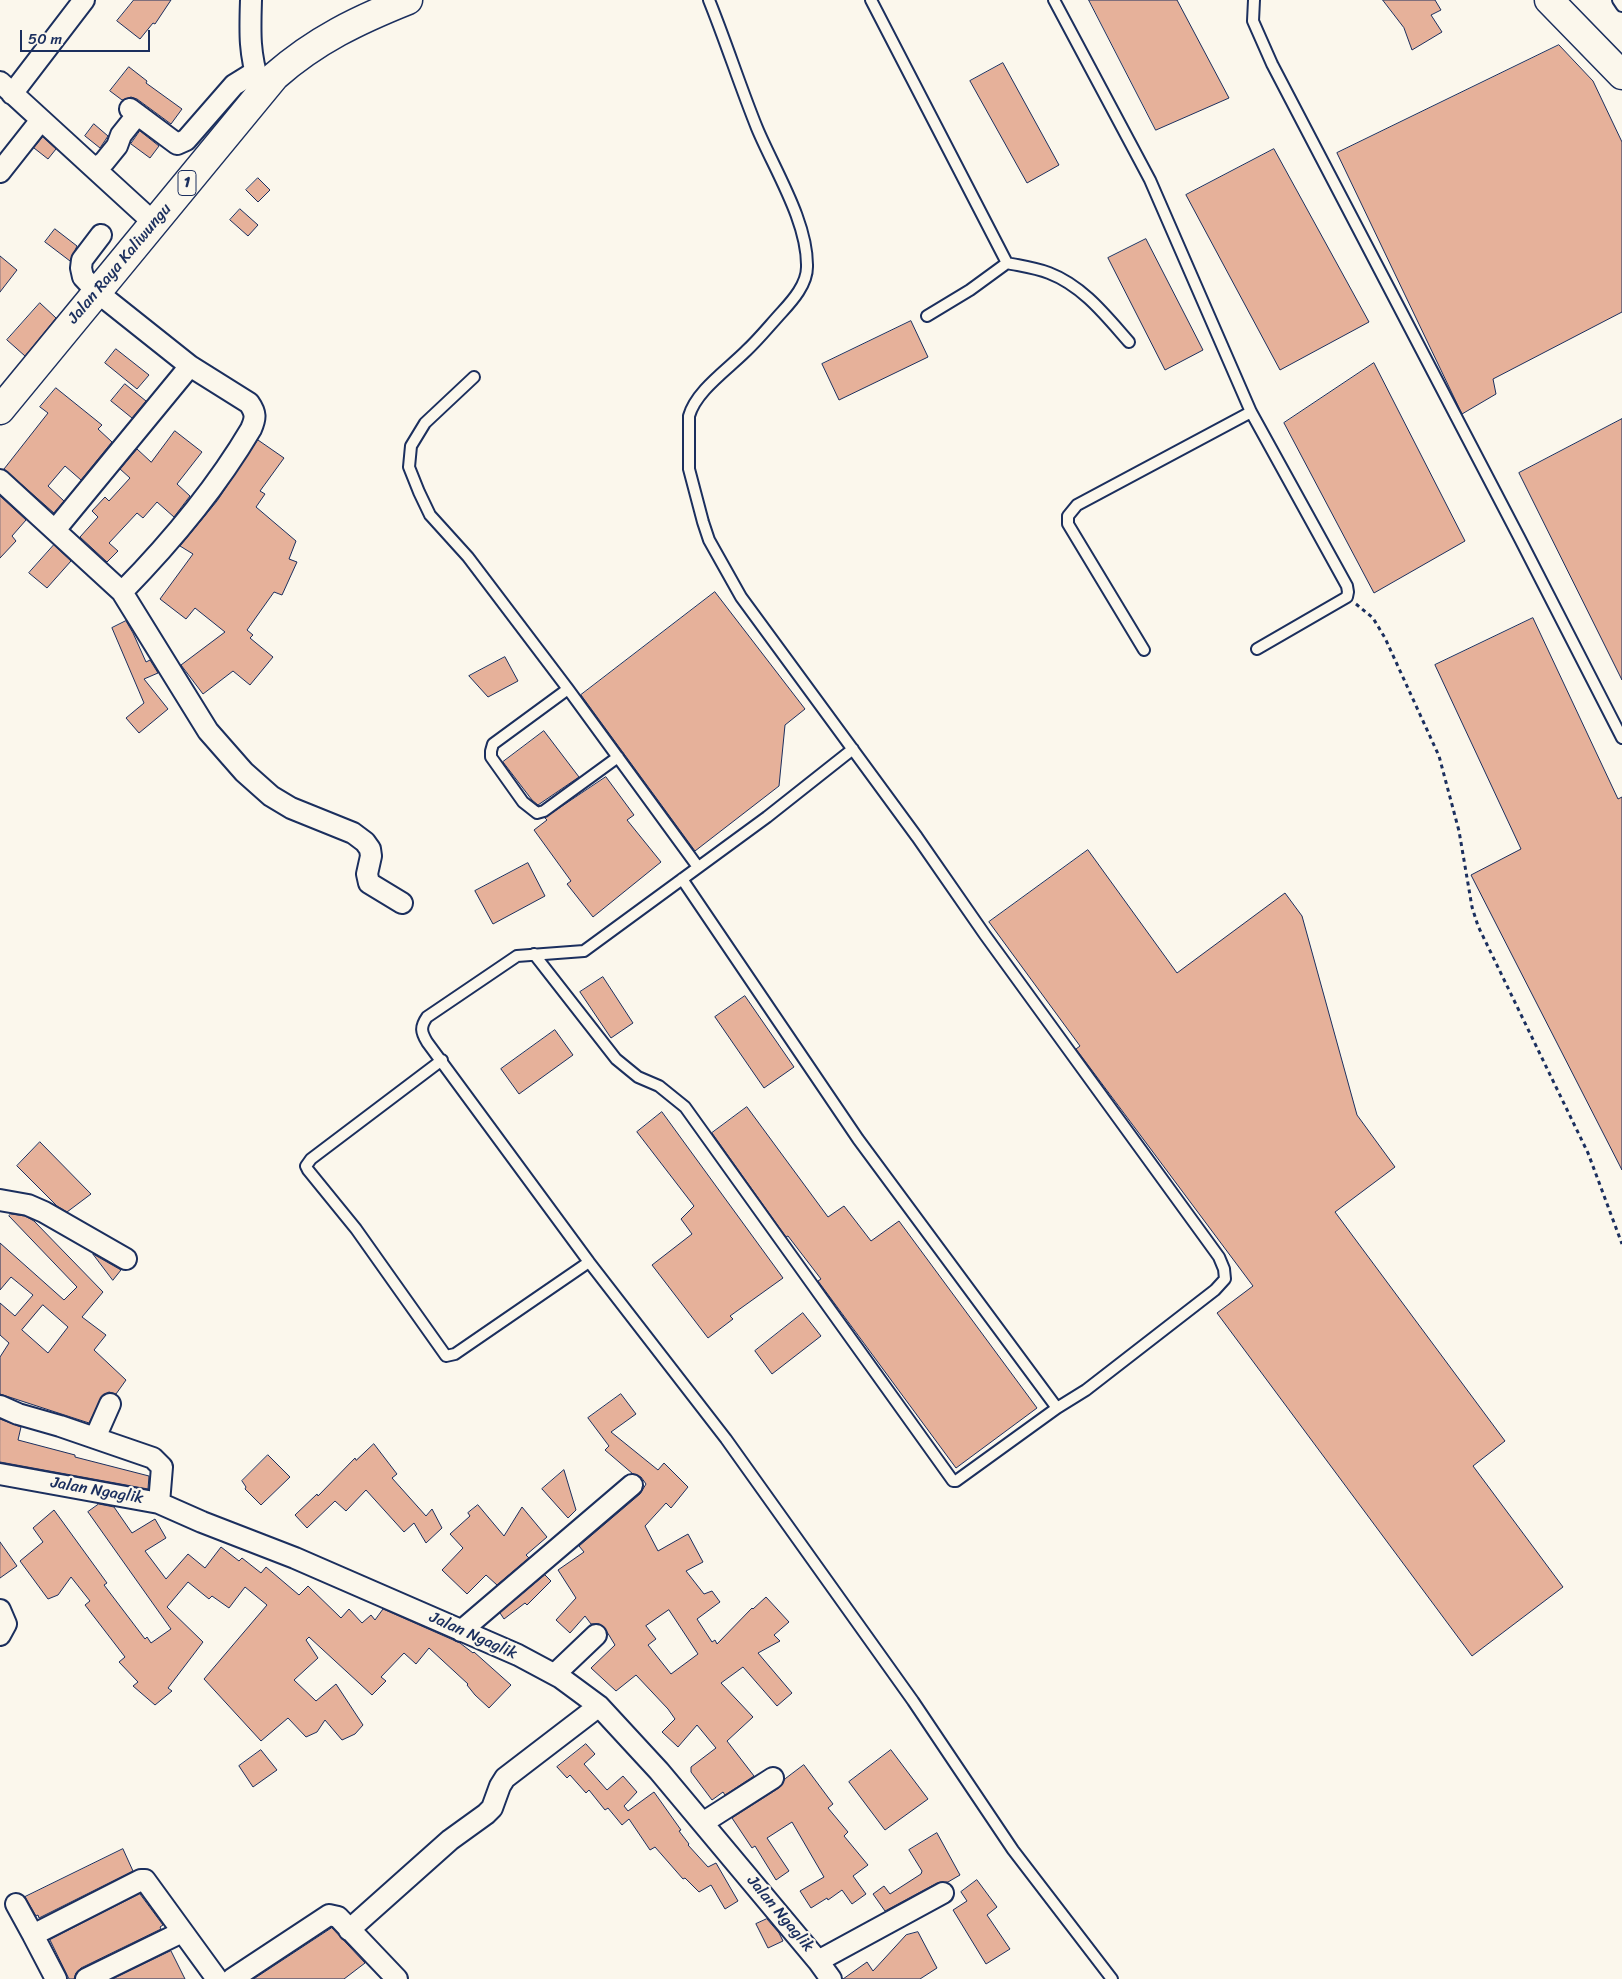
<!DOCTYPE html>
<html>
<head>
<meta charset="utf-8">
<style>
	body { margin:0 }
	#map { position:relative; width:1622px; height:1979px; overflow:hidden; background:#fbf7ec; font-family:Sriracha,sans-serif }
	canvas { display:block }
	.scale { position:absolute; left:20px; top:30px; width:130px; height:22px; box-sizing:border-box; border:2px solid #1b2f5e; border-top:0; padding-left:6px; font-size:15px; line-height:18px; white-space:nowrap; color:#1b2f5e; -webkit-text-stroke:4px #fbf7ec; paint-order:stroke }
</style>
</head>
<body>
<div id="map">
<canvas width="1622" height="1979"></canvas>
<div class="scale">50 m</div>
</div>
<script>
const ctx = document.querySelector('canvas').getContext('2d');
ctx.lineJoin = 'round';
function fill(path, color) {
  ctx.fillStyle = color;
  ctx.fill(path, 'evenodd');
}
function stroke(path, color, width, dash) {
  ctx.strokeStyle = color;
  ctx.lineWidth = width;
  ctx.lineCap = dash ? 'butt' : 'round';
  ctx.setLineDash(dash || []);
  ctx.stroke(path);
}
function write(font, color, halo, rows, align = 'center') {
  ctx.font = font + ' Sriracha,sans-serif';
  ctx.lineWidth = 4.5;
  ctx.setLineDash([]);
  ctx.textBaseline = 'middle';
  ctx.strokeStyle = halo;
  ctx.fillStyle = color;
  for (const [text, x, y, turn = 0] of rows) {
    ctx.save();
    ctx.translate(x, y);
    ctx.rotate((+turn || 0) * Math.PI / 180);
    ctx.textAlign = isNaN(turn) ? turn : align;
    if (halo) ctx.strokeText(text, 0, 0);
    ctx.fillText(text, 0, 0);
    ctx.restore();
  }
}
const building = new Path2D(`
	M134,0H171L155,24L153,23L140,39L117,21Z
	M1089,0H1177L1229,98L1156,130Z
	M1383,0H1435L1441,10L1431,15L1442,32L1412,50L1404,28Z
	M1559,45L1593,81L1622,142V312L1493,379L1496,394L1462,414L1337,153Z
	M1003,63L1059,165L1027,183L970,81Z
	M129,67L147,81L146,83L182,109L171,124L137,99L131,97L122,100L110,91Z
	M94,124L108,136L100,148L85,136Z
	M140,131L159,146L150,158L131,144Z
	M43,137L56,149L48,159L34,148Z
	M1274,149L1369,322L1280,370L1186,195Z
	M258,178L270,190L258,202L246,190Z
	M240,209L258,225L248,236L230,220Z
	M55,229L77,246L70,261L45,242Z
	M1146,239L1203,350L1165,370L1108,258Z
	M0,256L17,270L0,292Z
	M40,303L56,318L25,356L7,340Z
	M911,321L928,357L839,400L822,364Z
	M116,349L149,375L137,389L105,363Z
	M1374,363L1465,541L1374,593L1284,423Z
	M125,384L146,401L132,418L111,401Z
	M56,388L102,425L98,429L112,442L81,480L65,466L48,486L64,501L54,513L4,469L48,413L40,407Z
	M1622,419V680L1519,473Z
	M175,431L202,452L177,484L190,496L174,517L157,502L143,518L137,513L109,543L118,551L107,562L80,537L98,517L92,511L105,497L109,501L130,478L120,469L137,449L151,462Z
	M258,440L284,458L260,491L265,494L256,507L296,541L289,559L297,562L282,595L274,592L247,630L253,635L250,638L273,657L250,685L233,671L203,694L181,665L225,632L195,608L186,619L160,599L193,554L180,546L217,501Z
	M0,496L26,520L12,536L16,541L0,558Z
	M54,545L71,561L47,588L29,573Z
	M715,592L805,709L785,725L779,786L695,851L581,695Z
	M1533,618L1618,799L1622,797V1170L1471,875L1521,849L1435,665Z
	M126,621L133,633L146,662L150,660L158,673L144,679L168,709L139,733L126,718L144,703L112,628Z
	M505,657L518,681L488,697L469,676Z
	M544,731L579,777L538,805L532,800L503,762Z
	M606,777L634,815L627,820L661,862L593,917L567,884L571,881L534,830L547,820L545,818Z
	M1088,850L1177,973L1285,893L1302,916L1357,1115L1395,1167L1335,1212L1505,1441L1473,1466L1563,1587L1472,1656L1217,1313L1253,1286L1076,1049L1080,1046L989,922Z
	M528,863L545,896L493,924L475,891Z
	M603,977L633,1023L611,1038L580,992Z
	M745,996L794,1067L764,1088L715,1017Z
	M555,1030L573,1055L519,1094L501,1069Z
	M747,1107L828,1217L844,1206L871,1241L899,1221L1037,1408L956,1468L818,1281L821,1279L788,1236L786,1237L712,1133Z
	M662,1112L783,1278L730,1316L733,1319L708,1338L652,1265L692,1234L681,1219L694,1206L637,1132Z
	M40,1142L91,1194L67,1212L57,1206L17,1166Z
	M11,1214L25,1216L34,1221L103,1292L82,1317L106,1335L94,1350L126,1380L116,1394L109,1392L103,1395L89,1423L0,1394V1357L9,1343L0,1335V1303L15,1316L33,1295L11,1277L0,1290V1243L64,1300L77,1287L9,1216ZM43,1305L68,1327L48,1353L22,1330Z
	M93,1254L121,1270L113,1280Z
	M803,1313L821,1336L772,1374L755,1351Z
	M621,1394L636,1414L611,1432L658,1470L664,1463L688,1487L671,1508L666,1503L645,1526L658,1551L688,1534L703,1562L686,1571L704,1594L712,1591L720,1602L697,1619L712,1642L715,1640L717,1644L752,1608L753,1609L766,1597L789,1622L774,1635L780,1641L758,1653L792,1693L777,1706L743,1667L721,1683L753,1717L727,1741L754,1776L725,1795L723,1792L712,1800L691,1772V1767L716,1748L697,1725L678,1747L662,1732L675,1719L668,1709L636,1675L616,1691L591,1668L615,1645L604,1627L599,1624H591L585,1616L570,1633L556,1620L576,1598L558,1570L584,1552L579,1546L640,1494L646,1484L641,1477L633,1474L605,1450L609,1446L588,1418ZM669,1610L698,1654L671,1674L648,1645L656,1639L646,1626Z
	M0,1419L21,1427L18,1440L75,1455V1457L149,1476L148,1489L0,1462Z
	M374,1444L397,1474L392,1478L426,1516L432,1509L442,1528L426,1543L414,1523L404,1532L366,1490L346,1511L335,1501L307,1528L295,1515L317,1494L318,1496L355,1458L356,1460Z
	M268,1455L290,1477L261,1505L245,1489L246,1487L242,1481Z
	M564,1470L576,1510L568,1518L542,1489Z
	M99,1504L114,1507L132,1533L155,1519L166,1538L145,1551L166,1579L188,1554L205,1568L221,1547L239,1561L242,1558L261,1573L266,1567L299,1595L308,1586L341,1618L349,1609L362,1623L371,1615L375,1620L383,1609L460,1643L473,1653L474,1652L511,1685L489,1708L475,1695L467,1685L468,1684L429,1648L416,1664L404,1653L381,1677L386,1681L372,1695L309,1637L306,1640L318,1658L294,1680L316,1701L336,1684L363,1725L355,1734L342,1740L325,1720L317,1732L306,1737L288,1718L261,1741L204,1679L267,1605L245,1587L229,1608L212,1596L209,1599L188,1582L167,1607L203,1642L168,1688L172,1691L155,1705L133,1686L138,1682L119,1662L125,1657L85,1605L90,1601L71,1577L58,1595L48,1599L20,1561L43,1542L33,1528L54,1510L107,1583L104,1585L145,1639L147,1637L151,1643L171,1629L88,1512Z
	M478,1505L504,1536L522,1507L547,1537L526,1555L529,1558L497,1585L486,1575L467,1594L442,1570L463,1548L450,1534L470,1516L468,1513Z
	M0,1542L17,1566L0,1578Z
	M545,1575L551,1581L527,1605L525,1603L504,1619L500,1613Z
	M586,1744L595,1754L584,1764L607,1790L623,1776L637,1792L624,1806L628,1811L654,1792L681,1830L679,1831L689,1844L688,1845L708,1867L716,1863L738,1901L725,1909L711,1885L699,1892L685,1878L683,1879L655,1847L650,1850L629,1819L622,1825L608,1808L605,1810L589,1790L586,1793L570,1775L567,1778L557,1767Z
	M261,1750L277,1770L253,1787L239,1766Z
	M891,1750L928,1799L885,1830L849,1782Z
	M804,1765L833,1804L828,1808L848,1832L844,1836L868,1865L853,1876L866,1894L852,1904L842,1890L828,1900L827,1898L811,1908L800,1891L824,1877L792,1822L767,1838L789,1871L776,1880L755,1846L752,1848L732,1818L779,1788L785,1779Z
	M937,1833L960,1875L948,1882L937,1883L885,1911L873,1894L884,1886L890,1894L921,1874L922,1871L909,1850Z
	M123,1849L133,1871L39,1918L38,1915L36,1916L25,1897Z
	M977,1880L997,1907L987,1915L1010,1949L986,1964L953,1910L967,1901L961,1892Z
	M140,1894L163,1925L160,1927L161,1929L81,1968L76,1973L74,1979H69L50,1940Z
	M767,1919L779,1933L783,1941L768,1948L756,1924Z
	M332,1928L365,1963L344,1979H254Z
	M918,1932L937,1968L920,1979H843L867,1962L873,1971L906,1935Z
	M171,1951L185,1979H113Z`);
const path = new Path2D(`
	M1356,604L1373,618L1385,638L1439,756L1459,831L1472,907L1478,926L1588,1153L1622,1244`);
const lane = new Path2D(`
	M871,0L1007,263L970,290L927,316
	M1054,0L1150,180L1251,412L1347,586L1348,592L1347,597L1257,649
	M1254,0L1253,21L1272,64L1520,539L1622,738
	M1618,0L1622,6
	M1007,263C1021,266 1036,268 1049,273C1083,286 1106,316 1129,342
	M474,377L425,423L411,446L409,467L419,492L430,515L468,557L568,689L698,867
	M1144,650L1068,524V516L1077,505L1251,412
	M568,689L493,744L491,751V757L523,802L537,813L544,811L618,757
	M853,749L767,817L584,951L517,956L427,1017C420,1027 421,1032 427,1042L589,1262L726,1439L913,1701L1013,1850L1112,1979
	M682,879L858,1139L1057,1408
	M534,954L616,1059L638,1077L659,1086L685,1107L953,1481H956L1057,1408L1086,1390L1215,1290L1225,1279L1224,1269L1219,1257L985,935L917,837L741,597L709,540L703,522L689,469V416C696,391 727,370 746,351C759,339 770,325 782,312C793,300 807,284 807,267C808,222 774,169 757,128C740,86 726,42 709,0
	M442,1060L311,1159L306,1166L308,1170L356,1229L446,1356L455,1354L589,1262`);
const street = new Path2D(`
	M251,0C250,32 249,53 259,84
	M0,82L154,223
	M12,94L84,0
	M130,109L177,144L186,140L234,85L255,72
	M95,169L104,162L117,146L121,135L137,115
	M0,172L41,120
	M101,235L82,260L81,268L83,277L97,292L190,366L249,403C256,413 256,418 251,429C215,490 171,542 122,592
	M0,480L122,592L208,731L244,772L271,796L291,808L353,833L365,842L370,849L371,856L367,874L369,883L402,903
	M55,530L190,366
	M0,1200L28,1205L44,1212L126,1259
	M0,1406L18,1414L60,1426L153,1458L162,1467L159,1503
	M95,1438L110,1404
	M0,1474L159,1503L202,1522L295,1558L518,1655L561,1678L599,1706L659,1771L818,1961L831,1979
	M0,1610L6,1624L0,1635
	M461,1631L632,1485
	M555,1674L596,1635
	M704,1822L773,1778
	M16,1904L33,1935
	M349,1930L450,1840L486,1814L492,1808L500,1786L505,1778L599,1706
	M818,1961L943,1893
	M56,1979L33,1935L141,1880H145L217,1979
	M86,1979L182,1932
	M232,1979L329,1915L338,1917L397,1979`);
const secondary = new Path2D(`
	M1549,0L1622,75`);
const primary = new Path2D(`
	M0,410L275,76C316,40 358,20 408,0`);
const shields = [
	[187,183,18]
];
const shieldNames = [
	["1",187,183]
];
const streetNames = [
	["Jalan Raya Kaliwungu",120,264,-50],
	["Jalan Ngaglik",97,1491,10],
	["Jalan Ngaglik",473,1636,24],
	["Jalan Ngaglik",780,1914,50]
];
fill(building, '#e6b19a');
stroke(building, '#1b2f5e', 1);
stroke(lane, '#1b2f5e', 14);
stroke(street, '#1b2f5e', 24);
stroke(secondary, '#1b2f5e', 31);
stroke(primary, '#1b2f5e', 31);
stroke(path, '#1b2f5e', 3, [4, 4]);
stroke(lane, '#fbf7ec', 10);
stroke(street, '#fbf7ec', 20);
stroke(secondary, '#fbf7ec', 28);
stroke(primary, '#fbf7ec', 28);
for (const [x, y, w] of shields) {
  const box = new Path2D();
  box.roundRect(x - w / 2, y - 12.5, w, 25, 4);
  ctx.fillStyle = '#fbf7ec';
  ctx.fill(box);
  stroke(box, '#1b2f5e', 1);
}
write('bold 15px', '#1b2f5e', null, shieldNames);
write('16px', '#1b2f5e', '#fbf7ec', streetNames);
</script>
</body>
</html>
